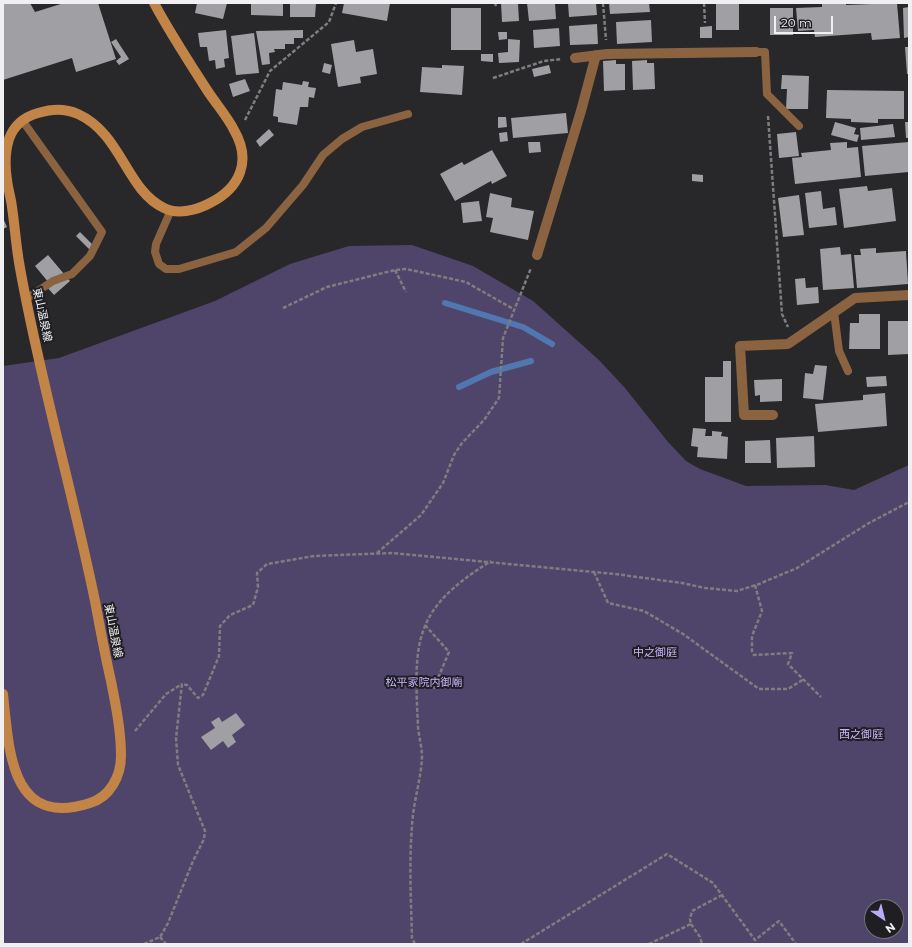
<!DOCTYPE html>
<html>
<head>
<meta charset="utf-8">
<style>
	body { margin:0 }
	#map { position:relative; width:912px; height:947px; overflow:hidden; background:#28282b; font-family:Montserrat,sans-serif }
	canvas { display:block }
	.frame { position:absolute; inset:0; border:4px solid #f0eff2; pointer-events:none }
	.north { position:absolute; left:864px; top:899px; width:40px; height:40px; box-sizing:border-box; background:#1f1e22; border:1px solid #737275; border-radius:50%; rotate:145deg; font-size:11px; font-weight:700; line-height:16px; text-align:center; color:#f0eff2 }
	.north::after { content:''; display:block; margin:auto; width:14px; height:18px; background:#bcaaf5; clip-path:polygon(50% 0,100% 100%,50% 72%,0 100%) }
	.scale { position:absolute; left:774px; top:16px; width:59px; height:18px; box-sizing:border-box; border:2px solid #f0eff2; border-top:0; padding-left:5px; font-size:12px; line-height:14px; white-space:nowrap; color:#f0eff2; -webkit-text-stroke:3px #1f1e22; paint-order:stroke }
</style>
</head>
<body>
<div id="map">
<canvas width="912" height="947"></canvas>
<div class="frame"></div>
<div class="north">N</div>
<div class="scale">20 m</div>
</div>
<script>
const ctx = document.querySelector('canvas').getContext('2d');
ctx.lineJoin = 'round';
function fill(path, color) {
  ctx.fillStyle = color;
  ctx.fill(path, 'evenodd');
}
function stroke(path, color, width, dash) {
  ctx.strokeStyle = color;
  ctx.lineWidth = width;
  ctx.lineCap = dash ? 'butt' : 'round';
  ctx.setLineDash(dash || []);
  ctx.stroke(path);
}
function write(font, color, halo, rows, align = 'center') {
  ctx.font = font + ' Montserrat,"Noto Sans JP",sans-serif';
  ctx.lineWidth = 4;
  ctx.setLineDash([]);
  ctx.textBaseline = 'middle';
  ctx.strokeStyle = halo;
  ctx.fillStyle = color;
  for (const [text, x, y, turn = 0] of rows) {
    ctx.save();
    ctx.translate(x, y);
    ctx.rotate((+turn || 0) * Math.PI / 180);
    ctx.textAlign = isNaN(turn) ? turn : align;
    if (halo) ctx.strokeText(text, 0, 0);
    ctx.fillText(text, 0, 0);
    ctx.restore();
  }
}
const green = new Path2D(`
	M412,245L473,266L533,301L599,360L625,388L668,442L686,461L700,469L746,486L825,485L854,490L909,465V944H3V366L59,358L215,301L290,264L349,246ZM872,907H896V931H872Z`);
const stream = new Path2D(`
	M445,303L523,327L552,344
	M459,387L491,372L531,361`);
const building = new Path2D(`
	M3,3H30L35,12L64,3H98L116,59L76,72L72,58L3,80Z
	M197,3H227L223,19L195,13Z
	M251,3H283V16L251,15Z
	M290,3H316L315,17H290Z
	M344,3H390L387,21L342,13Z
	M501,3H518L519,21L502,22Z
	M527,3H555L556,19L529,21Z
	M568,3H596L597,15L569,17Z
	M609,3H649L650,12L610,14Z
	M716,3H739V30H716Z
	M822,3H846V5L897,3L900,38L872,40L871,33L815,37L814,30L798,31L796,8L822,7Z
	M909,7V37L904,38L903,8Z
	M451,8H481V50H451Z
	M770,8H793V35H770Z
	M651,20L652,42L617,44L616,22Z
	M597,24L598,44L570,45L569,26Z
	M712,26V38H700V27Z
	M559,28L560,46L534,48L533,30Z
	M226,30L229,58L224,59L225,67L216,69L215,60L209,61L207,47H200L198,33Z
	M303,30V38H294V44H285V49H274L275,52L269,53L270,64L262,65L256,31Z
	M498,32H507V39L499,40Z
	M254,33L259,73L236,75L231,36Z
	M116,39L129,59L119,65L116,61L121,57L111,42Z
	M508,39L520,40L519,62L499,63L498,53L508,52Z
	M354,40L356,52L373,49L377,74L360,77L361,83L338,87L331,44Z
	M905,47H909V74H907Z
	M481,54H493V62L481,61Z
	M616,60V64H625V90L604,91L603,61Z
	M647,60V63H654L655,89L633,90L632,61Z
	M324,63L332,65L330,74L322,72Z
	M442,65L464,66L462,95L420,92L422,67L442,68Z
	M549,65L551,73L534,77L532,69Z
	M782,75L809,76L808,109H786L787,89H781Z
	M245,79L250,91L233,97L229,84Z
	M303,81L309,82L308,87L316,88L314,98L309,97L308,107H300L297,125L278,122V117L273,116L276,89L282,90L283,82L302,85Z
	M827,90L904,91V119H878V123L851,122V119L826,118Z
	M566,113L568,133L513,138L511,118Z
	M498,117H506L507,127L498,128Z
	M835,122L856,128L854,134L859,135L857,142L831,135Z
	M905,122H909V138H906Z
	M893,124L895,137L861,140L860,128Z
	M269,129L274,135L260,147L256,141Z
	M507,132L508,141L500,142L499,133Z
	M796,132L799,156L779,158L777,134Z
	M528,142H540L541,152L529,153Z
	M847,142V148L858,147L861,177L795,184L792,158L802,157L801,153L831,150L830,143Z
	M909,142V172L865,176L862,146Z
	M492,150L507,176L492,184L491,181L455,201L440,174L462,162L464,165Z
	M692,174L703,175V182L692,181Z
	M867,186L868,191L892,188L896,221L844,228L839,189Z
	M821,191L823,209L835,207L837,225L809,228L805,193Z
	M490,193L512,198L511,207L534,211L528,240L490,232L493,218L486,217Z
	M799,195L804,235L783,237L778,198Z
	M479,201L482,221L463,223L461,203Z
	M3,218L7,227L3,229Z
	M80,232L94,246L90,250L76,236Z
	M840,247L841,255L851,254L854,288L823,290L820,249Z
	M876,248V253L906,251L908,284L857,288L854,255H861L860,249Z
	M48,255L70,281L54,295L46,286L49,283L35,266Z
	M805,278L806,288L818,287L819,303L797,305L795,279Z
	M859,314H880V349H849L850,323H859Z
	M888,321H909V354L888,355Z
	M723,361H731V422H705V377H723Z
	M815,365L827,366L823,400L803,398L805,373L813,374Z
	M886,376L887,386L867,387L866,377Z
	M782,379V401L760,402V395L755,396L754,380Z
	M885,393L887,426L818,432L815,404L863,400V395Z
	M693,428L706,429L705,436H712V431L722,432L721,436L728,437L727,459L697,457L698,447L691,446Z
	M814,436L815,467L777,468L776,438Z
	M770,440L771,463H745V441Z
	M236,713L245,725L232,735L236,742L228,748L223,741L211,750L201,737L215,728L211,722L219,717L222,722Z`);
const path = new Path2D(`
	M495,3L496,6
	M603,3L606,40
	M704,3L705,23
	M493,78L544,61L562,59
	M768,116L782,314L788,327
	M245,120L270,71L329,22L336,3
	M395,270L406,292
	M283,308L327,287L395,270L406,269L466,282L515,310
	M377,553L421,515L443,483L454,455L462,443L484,420L499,398L503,338L531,268
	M594,572L608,603L644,611L683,634L759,689H788L804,679
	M755,585L762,611L752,636V651L754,655L792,653L788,664L821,697
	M425,625L449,652L433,690
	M135,731L166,694L182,684
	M691,924L700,937L702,944
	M160,937L166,944
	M144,944L160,937L168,923L193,861L204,839L205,831L178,765L176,738L182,684L187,685L198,698L203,695L219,656L220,626L230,615L253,605L258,587L257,573L267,564L314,556L392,553L615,574L682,583L705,588L737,591L759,584L797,568L869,523L909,502
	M415,944L412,938C411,901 409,863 412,826C413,803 421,780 422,757C422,747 419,737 418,727C414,641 412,610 491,561
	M521,944L667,854L713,883L755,940L779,921L796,944
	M649,944L691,924L690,919L692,911L722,895`);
const service = new Path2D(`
	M756,52H765L767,94L799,126
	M22,120L102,232L90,256L72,274L53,281L26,299
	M171,210L156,244L155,252L159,264L166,269H179L236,252L266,228L303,185L323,155L342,139L362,127L408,114
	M834,312L839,351L848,371`);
const minor = new Path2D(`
	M575,58L607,54L756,52
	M537,255L581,111L596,55
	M773,415H744L740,346L788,344L855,298L909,295`);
const secondary = new Path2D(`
	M3,694C9,749 10,829 90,803C110,797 121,776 121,756C121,731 116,706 111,681C105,655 100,628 95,601C72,489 40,380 20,268C16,247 15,227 12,207C11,198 8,189 7,180C5,167 5,152 9,139C14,125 24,117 38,113C52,109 64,108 78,114C122,134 126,190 164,208C178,215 197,210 210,203C240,188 252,161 234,130C227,116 216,104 207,90C189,62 170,33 154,3`);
const streetNames = [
	["東山温泉線",42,315,78],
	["東山温泉線",113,631,79]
];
const parkNames = [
	["中之御庭",655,653],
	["松平家院内御廟",424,683],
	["西之御庭",861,735]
];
fill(green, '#4f456b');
stroke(stream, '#5177b1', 6);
fill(building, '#9f9fa4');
stroke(path, '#7e7d80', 2.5, [4, 2]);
stroke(service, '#8b6340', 8);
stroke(minor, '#8b6340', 10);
stroke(secondary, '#c38448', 10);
write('11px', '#f0eff2', '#1f1e22', streetNames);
write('11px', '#c9b5ff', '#1f1e22', parkNames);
</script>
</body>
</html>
